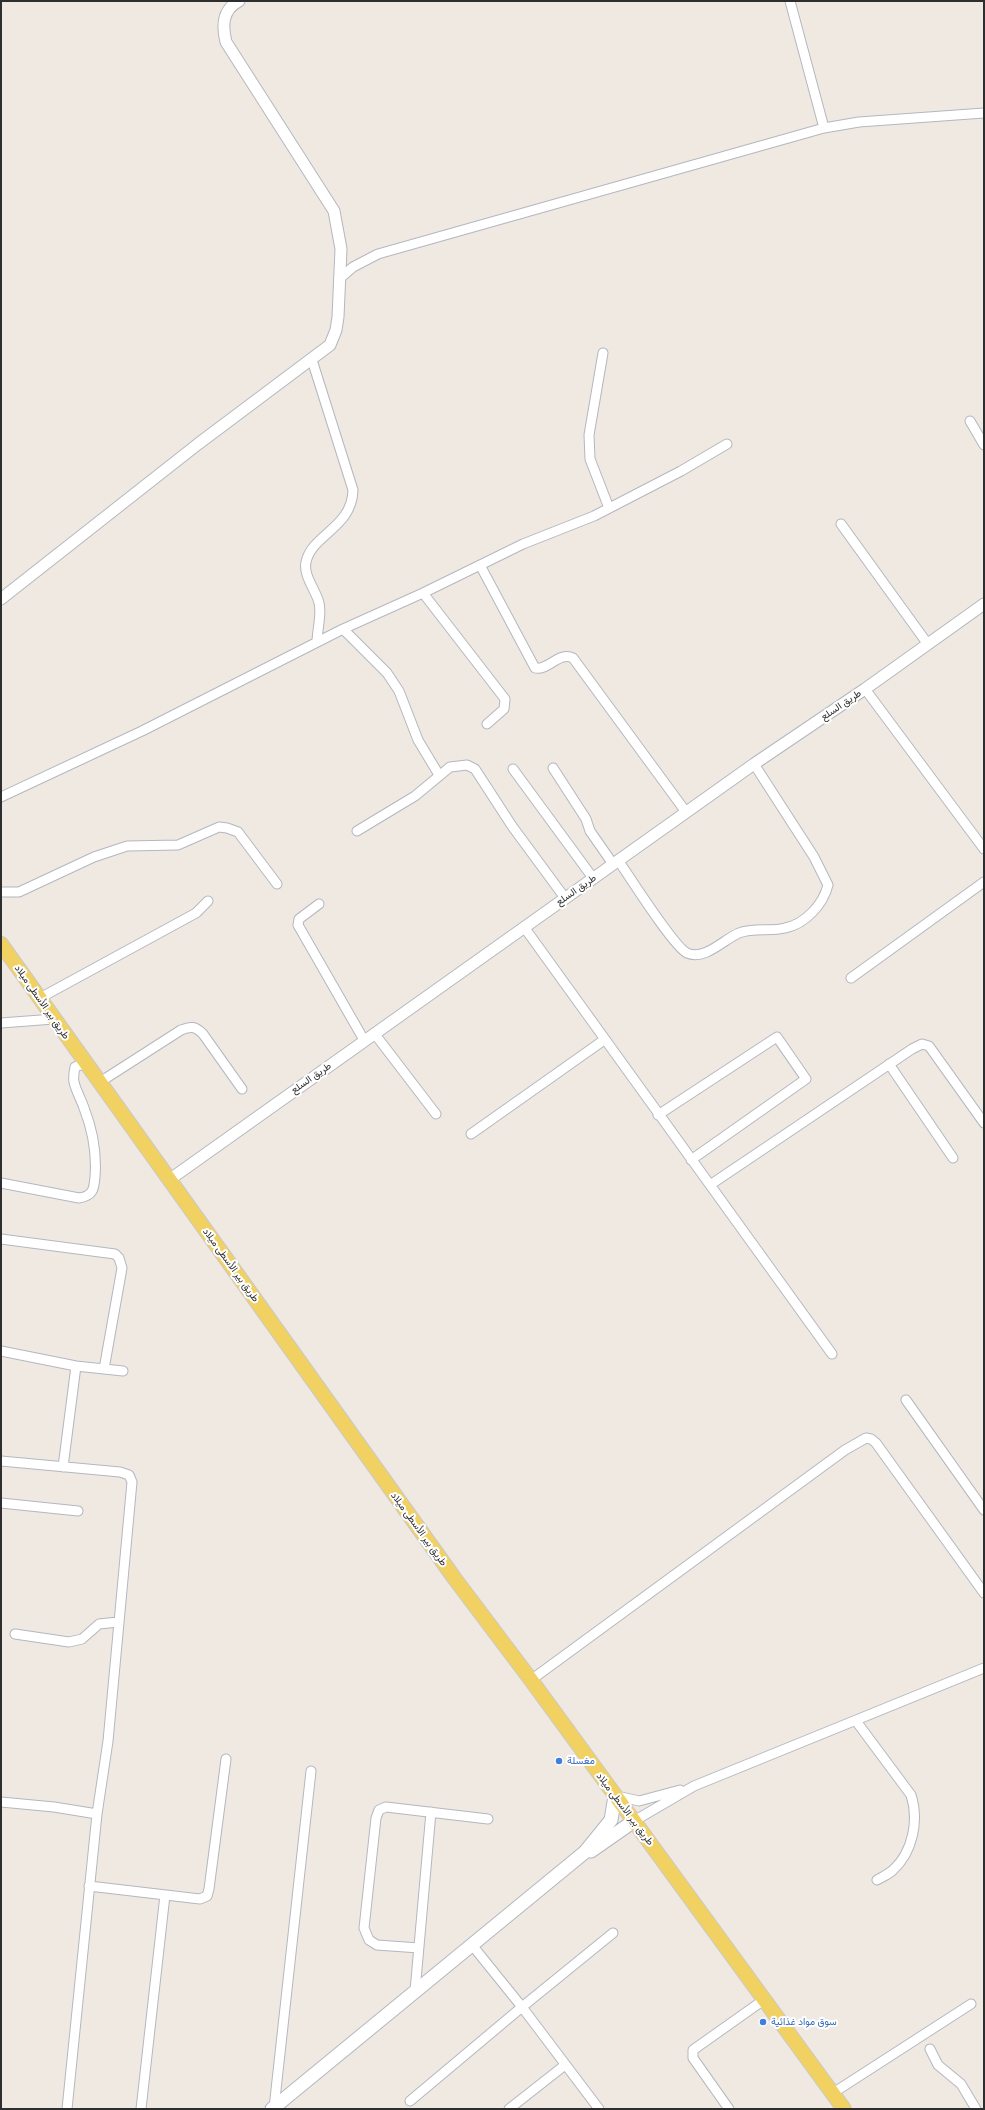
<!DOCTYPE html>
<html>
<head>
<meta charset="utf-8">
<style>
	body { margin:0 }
	#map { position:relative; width:985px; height:2110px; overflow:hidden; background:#efe9e1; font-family:"Public Sans",sans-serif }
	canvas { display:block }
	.frame { position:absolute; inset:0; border:2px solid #2e2e2e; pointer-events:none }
</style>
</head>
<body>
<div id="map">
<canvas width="985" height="2110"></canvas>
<div class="frame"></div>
</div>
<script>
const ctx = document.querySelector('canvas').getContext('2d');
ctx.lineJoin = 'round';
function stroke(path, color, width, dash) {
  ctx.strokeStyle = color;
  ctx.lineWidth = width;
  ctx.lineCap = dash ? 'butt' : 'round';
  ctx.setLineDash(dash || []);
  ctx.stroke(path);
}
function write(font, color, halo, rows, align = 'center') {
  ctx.font = font + ' "Public Sans",Vazirmatn,sans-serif';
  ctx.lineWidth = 4;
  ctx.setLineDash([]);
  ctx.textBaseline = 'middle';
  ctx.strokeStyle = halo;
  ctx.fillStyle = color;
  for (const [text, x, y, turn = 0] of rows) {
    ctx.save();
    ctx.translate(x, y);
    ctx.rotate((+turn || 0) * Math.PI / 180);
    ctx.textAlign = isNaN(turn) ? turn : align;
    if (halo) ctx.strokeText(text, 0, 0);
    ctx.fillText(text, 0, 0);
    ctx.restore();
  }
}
const minor = new Path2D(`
	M790,1L824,128
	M339,279L353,267L378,254L824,128L859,122L984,113
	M603,353L589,435L590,459L609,508
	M312,360L353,490C352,528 312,534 306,562C303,576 316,590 319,603C322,614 317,630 317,642
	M970,421L984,445
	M841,524L927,643
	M480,565L535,668C548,671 559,651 573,658L686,812
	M423,593L505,699L504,709L487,724
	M343,629L387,673L399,691L418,740L439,775
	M865,689L984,849
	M553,768L586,819L590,831L613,864
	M513,769L593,878
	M1,797L142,731L343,629L423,593L523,544L594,516L681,471L727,444
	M357,831L415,796L450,767L467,765L475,769L512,826L565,898
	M618,860C629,876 674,947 687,953C705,961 724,939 739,933C754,927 770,932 785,928C805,924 823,905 828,885L814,857L754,764
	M1,892H19L94,857L127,846L178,845L219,827L227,828L238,832L277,884
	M319,904L299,919L298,925L364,1040
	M524,927L832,1354
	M851,978L984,882
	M40,998L196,913L208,901
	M1,1023L54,1019
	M374,1033L436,1114
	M889,1064L953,1158
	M100,1082L181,1030C191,1026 195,1026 203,1034L242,1089
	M658,1115L777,1037L806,1079L691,1160
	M471,1134L604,1040
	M1,1183L79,1198C93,1196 94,1189 95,1177C97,1152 93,1131 84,1108C81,1099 76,1091 74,1082C73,1077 74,1072 75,1067L86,1063
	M710,1185L912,1049L922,1044L929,1046L984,1123
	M1,1239L115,1254L119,1258L122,1268L104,1369
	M1,1351L76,1366L123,1371
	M906,1400L984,1510
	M1,1461L120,1472L129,1475L132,1482L108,1741L97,1814L67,2109
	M63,1467L76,1366
	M1,1503L78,1511
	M15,1634L69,1642L82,1639L99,1624L118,1622
	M531,1680L845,1450L866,1438L871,1439L876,1443L984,1593
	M856,1721L911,1795C919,1820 913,1852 893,1870C889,1874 882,1877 877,1880
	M617,1796L639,1801L680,1790
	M1,1802L54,1807L97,1814
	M634,1821L694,1786L984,1668
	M89,1886L200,1899L207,1896L209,1889L226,1759
	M472,1945L522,2007L599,2109
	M419,1948L377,1945L369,1940L364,1928L376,1818L379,1810L386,1807L488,1819
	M415,1991L431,1812
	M930,2049L938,2065L961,2084L976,2109
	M833,2093L971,2004
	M410,2101L522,2007L613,1933
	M274,2108L311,1771
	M141,2109L165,1895
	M509,2109L565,2065
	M729,2109L693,2058V2050L765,1999`);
const tertiary = new Path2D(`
	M1,599L198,444L330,345L336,330L338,317L341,249L334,211L226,42C222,26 222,10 239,1
	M169,1180L754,764L865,689L984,604`);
const secondary = new Path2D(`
	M591,1851L634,1821
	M272,2109L585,1852L611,1820L615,1796`);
const primary = new Path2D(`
	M1,944L455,1579L531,1680L844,2109`);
const markers = [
	[559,1761,4,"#3f7fe0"],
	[763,2022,4,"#3f7fe0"]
];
const streetNames = [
	["طريق السلع",841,705,-34],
	["طريق السلع",576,890,-35],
	["طريق بير الأسطى ميلاد",42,1002,55],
	["طريق السلع",311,1078,-35],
	["طريق بير الأسطى ميلاد",231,1265,54],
	["طريق بير الأسطى ميلاد",419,1529,54],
	["طريق بير الأسطى ميلاد",625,1809,53]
];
const shopNames = [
	["مغسلة",567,1761],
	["سوق مواد غذائية",771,2022]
];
stroke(minor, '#b4b7c1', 11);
stroke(tertiary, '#b4b7c1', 13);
stroke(secondary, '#b4b7c1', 15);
stroke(primary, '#c9c9c9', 16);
stroke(minor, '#fff', 9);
stroke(tertiary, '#fff', 11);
stroke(secondary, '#fff', 13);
stroke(primary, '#f2d163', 14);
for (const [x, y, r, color] of markers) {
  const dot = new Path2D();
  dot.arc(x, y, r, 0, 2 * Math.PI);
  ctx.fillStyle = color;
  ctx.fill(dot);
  stroke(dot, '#fff', 1.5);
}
write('10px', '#2e2e2e', '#fff', streetNames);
write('10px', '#366cbe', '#fff', shopNames, 'left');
</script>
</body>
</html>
